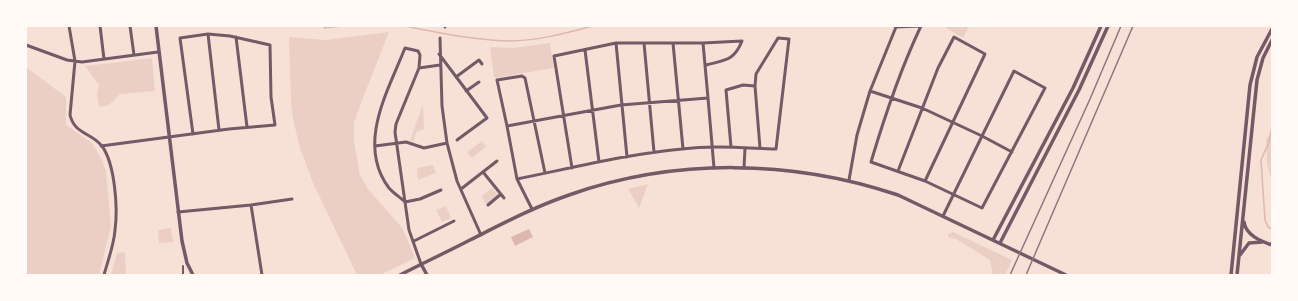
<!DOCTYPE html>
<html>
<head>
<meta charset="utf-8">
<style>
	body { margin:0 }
	#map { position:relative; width:1298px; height:301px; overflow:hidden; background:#f7e1d7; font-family:Manrope,sans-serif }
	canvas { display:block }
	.frame { position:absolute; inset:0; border:27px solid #fffaf5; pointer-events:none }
</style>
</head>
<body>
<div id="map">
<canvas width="1298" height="301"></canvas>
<div class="frame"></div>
</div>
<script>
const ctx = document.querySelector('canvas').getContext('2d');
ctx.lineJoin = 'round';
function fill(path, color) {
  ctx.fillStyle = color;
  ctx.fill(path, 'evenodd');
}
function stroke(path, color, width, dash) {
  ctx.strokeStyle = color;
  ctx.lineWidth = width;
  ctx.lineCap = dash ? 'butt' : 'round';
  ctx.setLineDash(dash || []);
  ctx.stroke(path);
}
const green = new Path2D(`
	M943,26H969L963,38Z
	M389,32L361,103L354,123V142L360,175L368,189L403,229L415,258L380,275H357L313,183L300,148L293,119L291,103L289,37L326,40Z
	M550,43L554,68L494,78L490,47L513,48Z
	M152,58L155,91L120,94L109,105L99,107L97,93L99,85L85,66Z
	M26,67L66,97V125L92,143L101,158L106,171L111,226L99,275H26Z
	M423,104L424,129L416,132L414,141H410Z
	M1272,132V176H1270L1267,164L1266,139Z
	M482,141L486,147L472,158L467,152Z
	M433,165L436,173L418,180L417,168Z
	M648,184L639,208L628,189Z
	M492,188L498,195L486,205L482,196Z
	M446,206L451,218L442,222L436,210Z
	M171,228L173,242L159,243L158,230Z
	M953,232L1012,260L1005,275H993L990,260L956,239L948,237V234Z
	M125,252L126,275H111L117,253Z`);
const water = new Path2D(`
	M529,229L533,237L515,246L511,237Z`);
const stream = new Path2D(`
	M405,26C439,33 474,40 509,41C537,41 566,33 593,26
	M324,28L343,26
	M1272,60V90
	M1272,126L1269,142L1261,160L1265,220L1268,227L1272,229`);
const pedestrian = new Path2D(`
	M183,266V275`);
const minor = new Path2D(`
	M69,26L75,61L70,115C75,135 91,132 102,146C115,164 118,208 115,230C114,245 108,260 104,275
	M100,26L104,59
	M130,26L134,55
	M445,27V26
	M208,34L219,130
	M236,37L247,127
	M440,38L442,106L447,143L457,181L481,235
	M616,43L627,157
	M644,43L654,152
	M673,43L683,149
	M703,43L742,41C734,61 725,60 706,65
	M26,45L67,60L82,62L158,52
	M585,50L599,162
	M439,54L487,118L457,140
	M419,68L420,55L418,51L405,48C388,91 356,144 389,188C393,193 400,197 405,202L420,199L441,190
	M456,77L479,60L482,64
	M466,91L479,82
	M870,91L896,27L921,26C900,70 885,115 871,162L925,181L982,208L1045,88L1014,71L982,136L1012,152
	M507,126L497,80L522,76L525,78L545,173
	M101,146L229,129L275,125L271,97L270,45L230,36L208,34L180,38L193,134
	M375,146L406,142L424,148L447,143
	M731,147L726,90L743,85L755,86
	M572,168L554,56L616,43H703L708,98
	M744,168L745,148
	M898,171L938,68L954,37L985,54L925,181
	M483,172L504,198
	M517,179C572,168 627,154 682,149C713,145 745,148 776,149L789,39L778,38L756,74L755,86L760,148
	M849,180L857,135L870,91L922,108L982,136L943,216
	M461,189L497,161
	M251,205L292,199
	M488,205L501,194
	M532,209L517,179L507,126L621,105L708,98L714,168
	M178,212L251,205L262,275
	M414,241L454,221
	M421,264L409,230L395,132L396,124L419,68L440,65`);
const tertiary = new Path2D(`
	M156,26L182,241L187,263L193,275
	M1244,222C1246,235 1260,241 1272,245
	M993,240L1073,88L1101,26
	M1000,243L1079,90L1108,26
	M1240,255L1249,243L1262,242
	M421,264L427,275
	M400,275C423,263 447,252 470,240C502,224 534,207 569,195C674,158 792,159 898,195L1066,275
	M1231,275L1250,85L1257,57L1272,29
	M1237,275L1257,80L1263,58L1272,40`);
const rail = new Path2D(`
	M1010,275L1090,99L1121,26
	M1026,275L1133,26`);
fill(green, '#ebcfc5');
fill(water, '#dcb8b0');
stroke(stream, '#dcb8b0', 1.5);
stroke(pedestrian, '#755966', 2);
stroke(minor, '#755966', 3);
stroke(tertiary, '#755966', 3.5);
stroke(rail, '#8f747c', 1.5);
</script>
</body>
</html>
